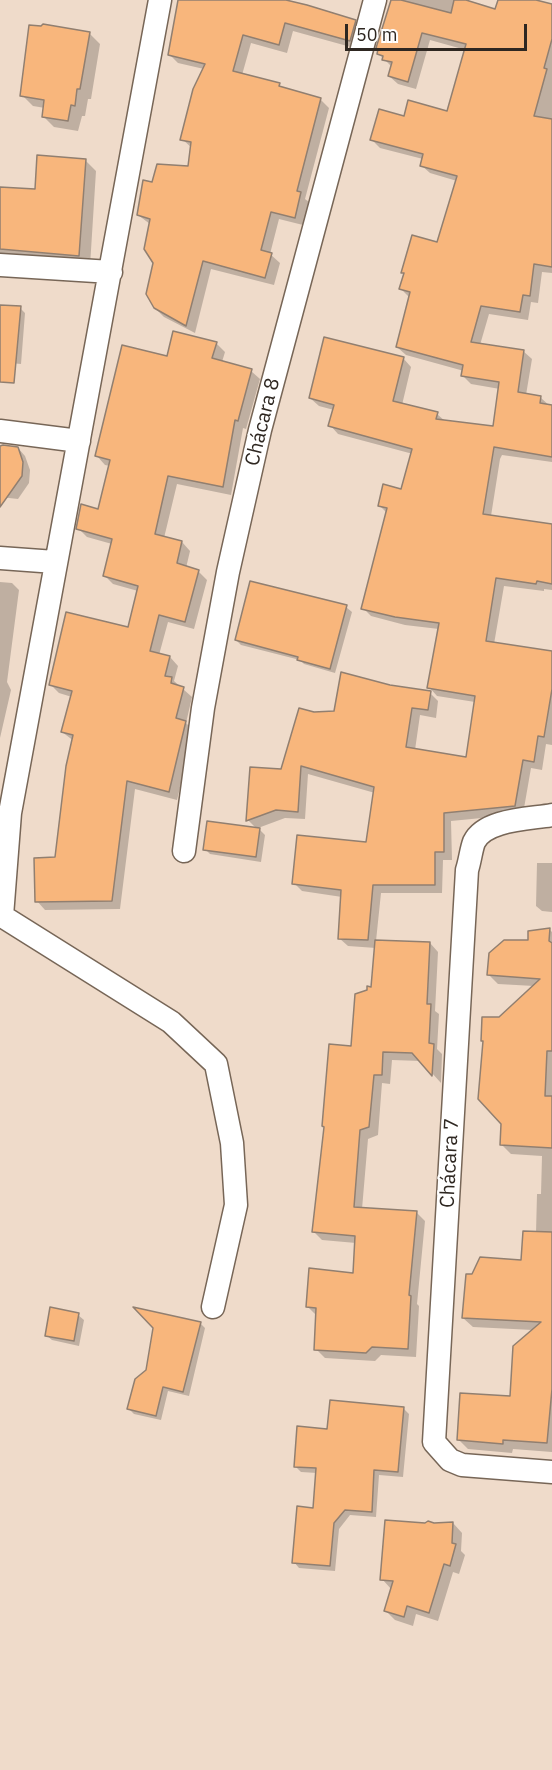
<!DOCTYPE html>
<html>
<head>
<meta charset="utf-8">
<style>
	body { margin:0 }
	#map { position:relative; width:552px; height:1770px; overflow:hidden; background:#efdbca; font-family:"IBM Plex Sans",sans-serif }
	canvas { display:block }
	.scale { position:absolute; left:345px; top:24px; width:182px; height:27px; box-sizing:border-box; border:3px solid #2e2721; border-top:0; padding-left:8px; font-size:18px; line-height:21px; white-space:nowrap; color:#2e2721; -webkit-text-stroke:4px #fff; paint-order:stroke }
</style>
</head>
<body>
<div id="map">
<canvas width="552" height="1770"></canvas>
<div class="scale">50 m</div>
</div>
<script>
const ctx = document.querySelector('canvas').getContext('2d');
ctx.lineJoin = 'round';
function fill(path, color) {
  ctx.fillStyle = color;
  ctx.fill(path, 'evenodd');
}
function stroke(path, color, width, dash) {
  ctx.strokeStyle = color;
  ctx.lineWidth = width;
  ctx.lineCap = dash ? 'butt' : 'round';
  ctx.setLineDash(dash || []);
  ctx.stroke(path);
}
function write(font, color, halo, rows, align = 'center') {
  ctx.font = font + ' "IBM Plex Sans",sans-serif';
  ctx.lineWidth = 4.5;
  ctx.setLineDash([]);
  ctx.textBaseline = 'middle';
  ctx.strokeStyle = halo;
  ctx.fillStyle = color;
  for (const [text, x, y, turn = 0] of rows) {
    ctx.save();
    ctx.translate(x, y);
    ctx.rotate((+turn || 0) * Math.PI / 180);
    ctx.textAlign = isNaN(turn) ? turn : align;
    if (halo) ctx.strokeText(text, 0, 0);
    ctx.fillText(text, 0, 0);
    ctx.restore();
  }
}
const shadow = new Path2D(`
	M180,0H283L355,21L363,30L358,49L293,31L287,53L251,43L242,75L279,85L283,89L320,99L329,108L305,199L309,202L303,225L279,219L270,254L280,263L274,285L211,269L195,333L164,317L155,308L154,262L150,224L138,215L153,184L190,167L192,148L182,139L204,69L178,63L169,54Z
	M393,0H464L498,11L500,0H530L552,6V273L542,272L538,303L531,302L528,320L489,314L480,345L523,351L532,359L526,395L540,397L552,408V462L502,455L500,459L491,516L552,526V590L544,589V591L504,586L494,644L552,652V745L546,744L542,770L531,768L523,814L451,821L452,860H443L442,893H381L376,941L430,943L438,952L435,1011L439,1014L437,1049L442,1054L441,1083L421,1061L392,1060L390,1084L382,1083L378,1135L368,1139L362,1209L416,1212L425,1221L417,1304L419,1306L416,1357L381,1355L375,1361L325,1358L316,1349V1315L307,1306L354,1274L356,1243L322,1240L314,1232L352,1048L373,988L376,948L348,946L339,938L342,897L302,891L294,883L367,844L375,793L308,774L305,819L285,818L258,828L265,835L261,862L210,854L205,849L257,829L248,820L282,770L314,714L336,712L390,687L430,693L438,701L436,718L420,715L415,750L467,758L475,702L437,696L429,687L439,629L405,625L371,616L363,608L387,513L380,506L402,491L413,454L338,434L330,425L334,410L319,406L310,398L403,358L411,367L402,405L437,414L445,421L495,428L500,389L471,384L463,376L464,371L406,355L397,347L409,297L401,289L405,274L403,272L438,244L457,181L430,173L421,165L423,159L380,148L372,140L405,117L448,113L466,50L430,40L416,89L398,84L389,76L392,67L378,53Z
	M89,33L100,44L91,99H88L85,116H82L78,131L54,127L43,116L45,108L33,106L22,95Z
	M85,160L96,171L90,266L0,259V188L36,191Z
	M0,306L20,308L25,313L21,364L0,362Z
	M216,343L225,352L222,362L251,371L260,379L246,429L243,428L231,495L177,484L164,538L182,542L190,551L186,568L198,571L207,580L194,629L168,622L159,655L170,657L178,666L174,681L192,697L186,723L194,731L177,800L135,789L120,909L45,910L37,901L56,859L74,741L62,732L72,697L59,693L50,684L129,629L138,591L113,584L105,576L112,544L87,537L78,528L99,511L110,466L105,465L97,456L168,358Z
	M0,448H18L25,456L30,470L29,483L18,499L0,497Z
	M0,582L12,583L19,590L7,682L11,690L0,738Z
	M346,607L352,612L335,673L304,664L300,660L241,645L236,640Z
	M537,863H552V912L542,911L536,906Z
	M549,929L552,932V1452L513,1449L512,1453L468,1449L458,1439L512,1398L533,1330L473,1327L463,1318L467,1275L523,1261L536,1233L537,1194H541L542,1156L511,1154L502,1145L500,1019L534,986L498,984L489,975L530,942Z
	M78,1315L84,1320L79,1346L52,1340L46,1335Z
	M200,1323L205,1328L189,1396L168,1391L161,1420L134,1414L129,1409Z
	M404,1409L409,1414L403,1477L379,1475L376,1517L350,1515L339,1529L335,1571L299,1568L294,1562L314,1510L317,1473L301,1472L295,1466L328,1431Z
	M453,1523L462,1533L461,1551L465,1555L459,1574L453,1572L438,1621L416,1614L413,1626L395,1620L386,1611L392,1590L382,1579L434,1525Z`);
const building = new Path2D(`
	M178,0H286L307,5L356,20L350,41L285,23L279,45L243,35L233,71L280,83L279,86L321,98L297,191L301,192L295,218L271,212L261,250L272,253L265,278L203,261L186,326L154,308L146,294L153,263L144,249L150,219L137,215L143,180L152,182L157,164L188,166L191,142L180,140L193,89L205,64L168,55Z
	M391,0H401L451,13L454,0H466L495,9L498,0H536L552,4V39L544,68L547,69L534,116L552,119V267L534,264L530,296L523,295L520,312L481,306L471,342L524,350L518,392L541,396L540,403L552,405V457L494,447L483,514L552,524V584L537,581L536,584L496,578L486,641L552,651V689L544,737L538,736L534,762L523,760L515,806L444,813V852H435V885H373L368,940L338,939L341,890L292,884L297,835L366,842L374,787L301,766L298,812L276,810L246,821L250,767L281,769L299,708L314,712L334,711L341,672L390,685L431,691L428,710L412,708L406,747L466,757L475,696L427,688L439,623L395,617L361,609L387,508L378,506L383,484L401,489L412,449L328,426L334,405L309,398L324,337L404,357L393,401L438,412L436,419L493,426L499,382L461,376L463,365L396,347L410,292L399,289L404,273H401L412,235L437,242L457,176L420,166L423,154L370,140L379,109L404,116L408,100L447,111L466,44L422,33L408,82L388,76L392,62L382,60L383,56L377,54L378,49L376,48Z
	M43,24L90,32L80,89H77L75,106L71,105L68,121L42,117L44,100L20,96L29,25L41,26Z
	M37,155L86,159L79,256L0,249V187L35,189Z
	M0,305L21,306L14,383L0,382Z
	M173,331L217,342L212,358L252,369L238,421L235,420L223,487L168,476L155,534L182,541L177,563L199,570L185,622L159,615L150,651L170,656L165,676L172,677L171,683L184,687L176,718L186,721L169,792L127,781L112,901L35,902L34,858L55,857L66,766L73,735L61,732L72,691L49,685L66,612L128,627L138,586L103,576L112,539L76,529L81,504L98,509L110,460L95,456L122,345L167,356Z
	M3,445L18,447L23,462L22,476L0,507V446Z
	M250,581L347,605L330,669L297,660L298,657L235,640Z
	M207,821L260,828L256,857L203,850Z
	M550,928L549,941L552,943V1051H547L545,1096H552V1148L500,1145L501,1124L478,1099L483,1041H481L482,1017H499L540,979L487,975L489,953L504,940H528V931Z
	M375,940L430,942L427,1004H431L429,1043L434,1044L432,1076L412,1053L383,1052L382,1075H374L369,1127L360,1130L354,1207L417,1211L409,1295L411,1296L408,1349L372,1347L366,1353L314,1350L316,1308L306,1307L309,1268L353,1273L355,1236L312,1232L324,1127L322,1126L329,1044L351,1046L355,994L367,990V986L371,987Z
	M523,1231L552,1232V1389L547,1443L503,1440V1444L457,1440L460,1393L510,1396L513,1346L541,1322L462,1318L466,1274H472L480,1257L521,1260Z
	M50,1307L79,1313L74,1341L45,1336Z
	M133,1307L201,1322L183,1392L163,1387L156,1416L127,1409L135,1379L146,1370L153,1328Z
	M330,1400L404,1407L398,1472L374,1470L372,1512L345,1510L334,1523L330,1566L292,1563L297,1506L313,1508L316,1468L294,1467L297,1426L327,1429Z
	M385,1520L425,1523L428,1521L434,1523L453,1522L452,1543L456,1544L450,1566L444,1564L429,1613L407,1606L404,1617L384,1611L393,1581L380,1580Z`);
const street = new Path2D(`
	M0,265L111,272
	M0,431L79,441
	M0,558L55,562
	M10,813L2,916L171,1022L216,1064L232,1143L236,1205L213,1307
	M552,815C530,819 485,819 474,842C471,850 470,861 467,870L434,1442L450,1460L462,1465L552,1472
	M0,827L10,813L160,0
	M184,851L203,708L228,572L260,430L375,0`);
const streetNames = [
	["Chácara 8",263,422,-76],
	["Chácara 7",450,1163,-87]
];
fill(shadow, '#0003');
fill(building, '#f8b67c');
stroke(building, '#917f70', 1.5);
stroke(street, '#776657', 25);
stroke(street, '#fff', 22);
write('20px', '#2e2721', '#fff', streetNames);
</script>
</body>
</html>
